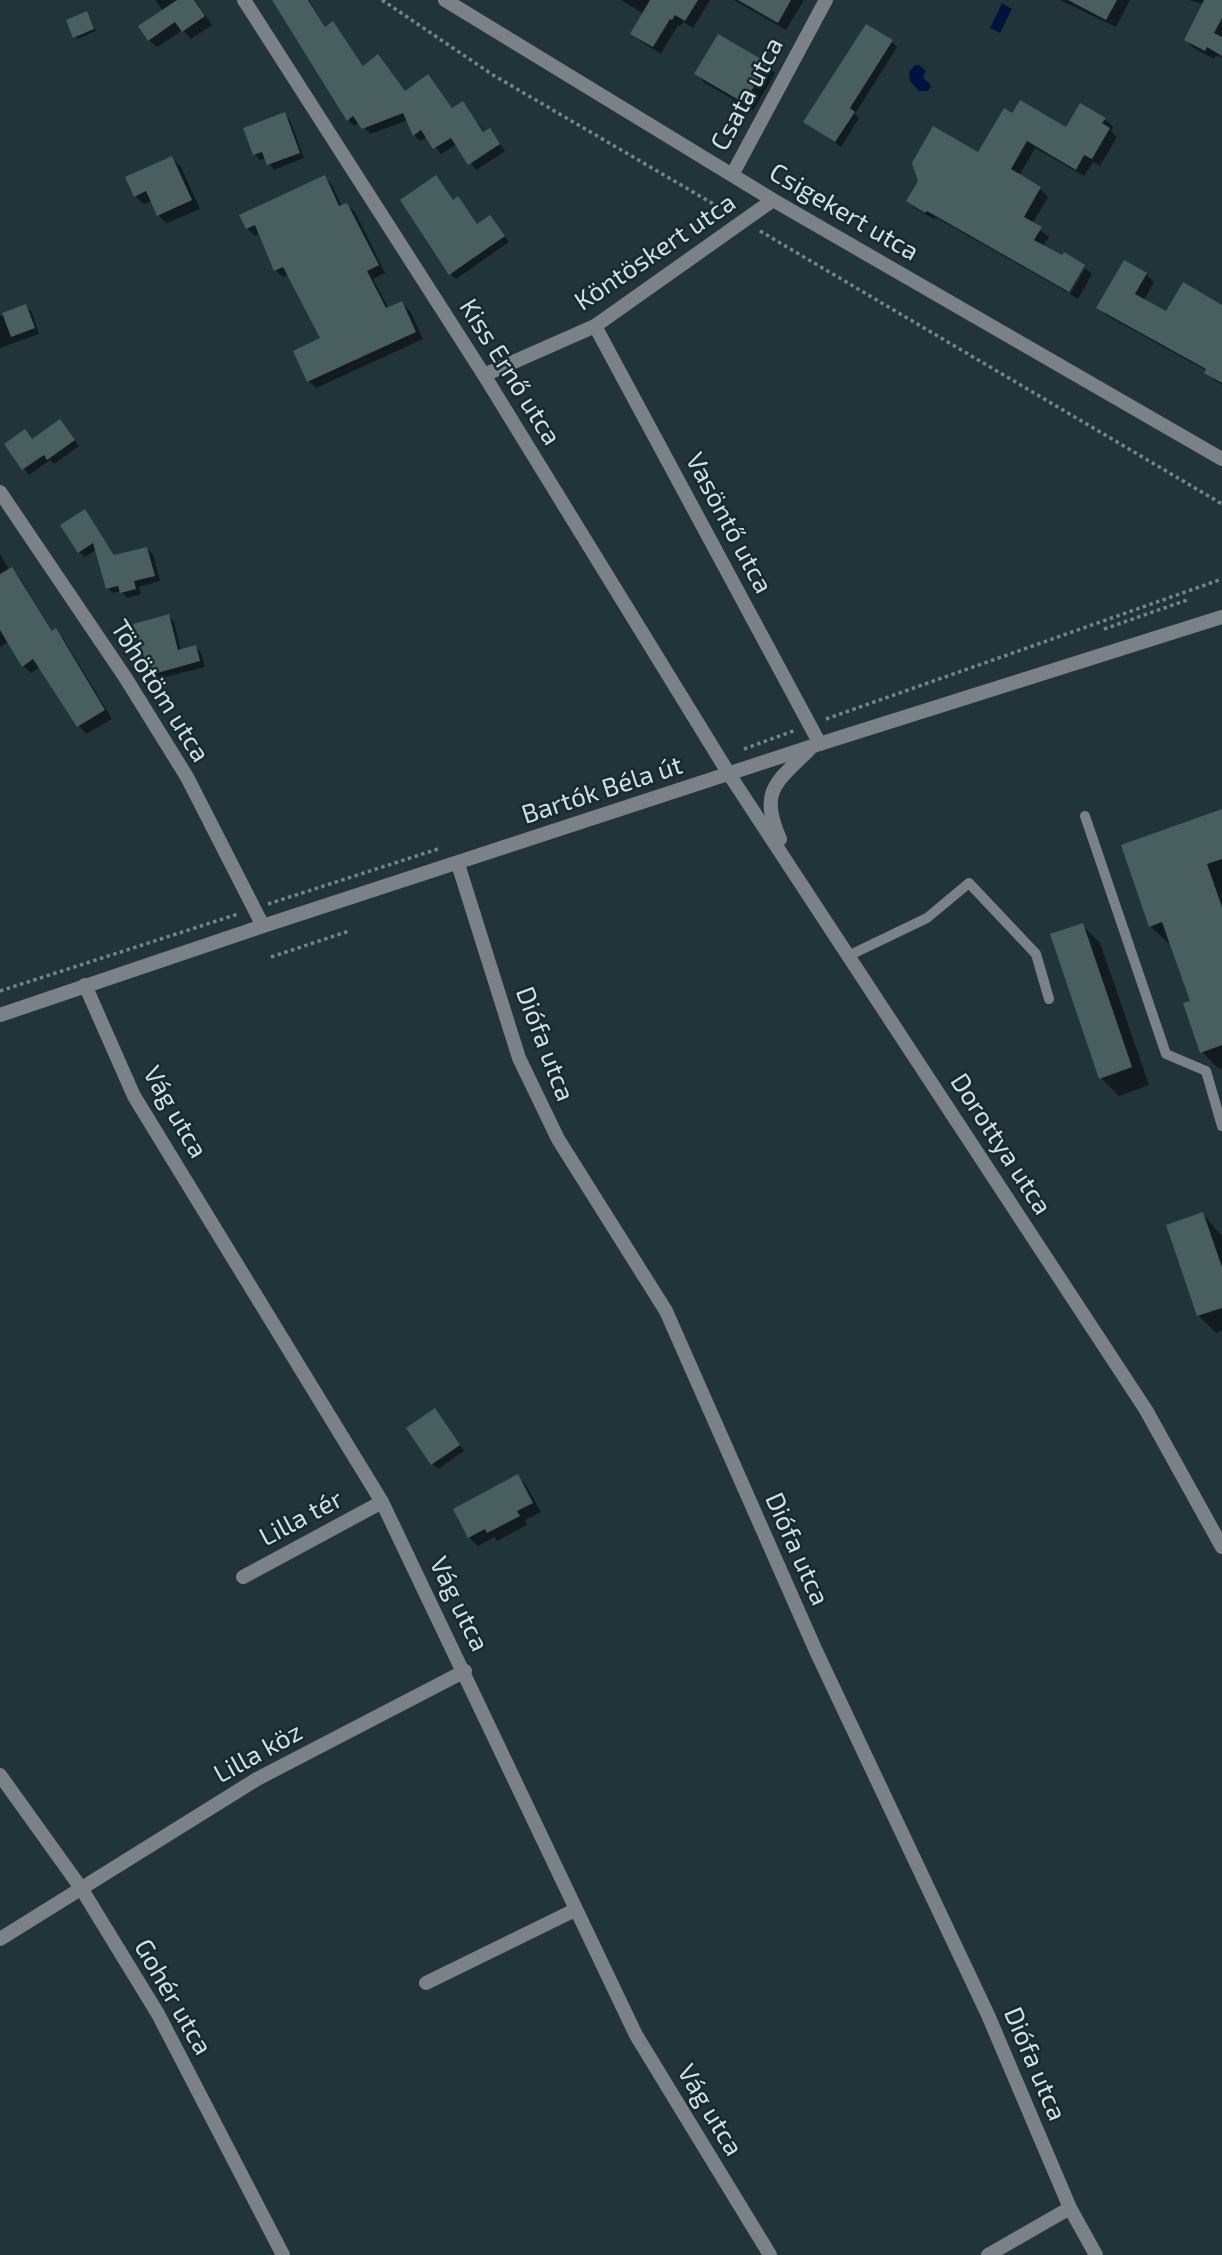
<!DOCTYPE html>
<html>
<head>
<meta charset="utf-8">
<style>
	body { margin:0 }
	canvas { display:block; background:#213439 }
</style>
</head>
<body>
<canvas width="1222" height="2255"></canvas>
<script>
const ctx = document.querySelector('canvas').getContext('2d');
ctx.lineJoin = 'round';
function fill(path, color) {
  ctx.fillStyle = color;
  ctx.fill(path, 'evenodd');
}
function stroke(path, color, width, dash) {
  ctx.strokeStyle = color;
  ctx.lineWidth = width;
  ctx.lineCap = dash ? 'butt' : 'round';
  ctx.setLineDash(dash || []);
  ctx.stroke(path);
}
function write(font, color, halo, rows, align = 'center') {
  ctx.font = font + ' "Exo 2",sans-serif';
  ctx.lineWidth = 5;
  ctx.setLineDash([]);
  ctx.textBaseline = 'middle';
  ctx.strokeStyle = halo;
  ctx.fillStyle = color;
  for (const [text, x, y, turn = 0] of rows) {
    ctx.save();
    ctx.translate(x, y);
    ctx.rotate((+turn || 0) * Math.PI / 180);
    ctx.textAlign = isNaN(turn) ? turn : align;
    if (halo) ctx.strokeText(text, 0, 0);
    ctx.fillText(text, 0, 0);
    ctx.restore();
  }
}
const water = new Path2D(`
	M1002,3L1012,9L1000,33L990,28Z
	M915,65H919L926,71L923,77L931,86L928,91H919L910,81L909,72Z`);
const shadow = new Path2D(`
	M155,0H195L212,25L191,39L183,30L157,47L149,40L163,11Z
	M274,0H309L326,28L333,23L339,30L364,67L406,92L434,83L453,109L463,103L485,133L489,130L505,151L476,170L457,144L441,154L427,137L420,141L414,135L408,120L370,134L360,122L354,126L348,120Z
	M621,0H710L693,28L683,22L680,26L678,25L661,54L640,41L632,33L644,14Z
	M734,0H804L786,30Z
	M1060,0H1130L1116,27Z
	M1189,0H1222V58L1216,55L1214,59L1195,49L1186,40L1204,4Z
	M87,13L96,31L77,39L75,37Z
	M892,42L897,47L855,114L859,118L841,147L806,122Z
	M767,65L775,73L753,111L705,83L696,74Z
	M285,115L290,120L304,158L274,170L266,158L260,160L255,154Z
	M1013,115L1066,130L1105,119L1113,127L1111,131L1117,137L1100,166L1093,162L1084,176L1035,148L1019,176L1040,189L1048,197L1032,224L1049,237L1043,246L1082,266L1067,292L935,217L934,219L916,209L908,201L978,155Z
	M172,158L181,167L200,209L167,223L158,215L152,201L144,204L135,196Z
	M325,177L332,185L342,207L347,205L355,212L385,273L373,279L389,309L402,303L410,311L423,339L316,388L309,381L323,339L289,275L283,277L275,270L260,233L255,236L247,228Z
	M458,199L478,225L495,223L509,242L456,279L450,274L454,201Z
	M1125,262L1146,274L1154,282L1144,300L1166,313L1222,307V385L1214,380L1207,371L1106,315L1098,307Z
	M1085,268L1092,274L1078,299L1070,294Z
	M26,307L32,312L39,334L0,348V316Z
	M66,427L79,446L54,464L50,460L29,475L6,445L33,441Z
	M85,511L116,557L147,549L153,554L160,581L139,587L141,594L127,598L121,591L113,593L107,588L97,549L85,557L79,552Z
	M0,554L10,571L12,569L19,577L53,632L55,631L63,638L112,719L86,734L79,726L40,667L31,673L23,665L9,641L0,647Z
	M168,616L174,622L181,651L196,647L201,653L205,667L157,679L151,674Z
	M1222,811V1068L1219,1069L1202,1052L1192,1002L1171,942L1168,943L1150,926Z
	M1082,925L1100,943L1149,1085L1119,1096L1101,1078Z
	M1203,1214L1222,1236V1331L1216,1333L1198,1315Z
	M435,1410L464,1451L438,1469L432,1464Z
	M518,1477L526,1485L541,1512L525,1520L527,1525L497,1541L494,1537L478,1546L469,1537Z`);
const building = new Path2D(`
	M177,0H194L205,16L182,32L175,22L148,41L138,26Z
	M272,0H308L325,27L333,21L363,66L378,54L405,91L428,74L452,108L463,101L483,132L490,128L500,144L468,165L451,138L433,149L421,130L413,136L403,113L362,129L353,116L347,121Z
	M650,0H698L685,21L675,15L672,20L670,19L653,47L630,34Z
	M738,0H791L778,23Z
	M1068,0H1117L1106,20Z
	M1204,0H1222V18L1214,33L1222,37V56L1207,47L1205,51L1184,40Z
	M87,11L94,29L73,38L66,20Z
	M866,24L893,40L850,108L855,112L835,142L803,122Z
	M718,34L768,63L744,103L694,74Z
	M1020,100L1066,127L1080,103L1106,118L1102,123L1110,128L1092,159L1084,155L1076,170L1027,141L1011,169L1041,187L1024,217L1042,227L1034,240L1062,255L1064,252L1085,265L1069,292L927,211L925,213L906,201L918,181L912,163L933,126L978,152L1004,108L1012,113Z
	M285,112L300,153L267,165L262,152L253,155L243,128Z
	M172,156L192,200L157,216L146,191L134,197L125,177Z
	M325,175L339,206L347,203L379,265L367,271L386,308L402,301L416,332L307,382L293,351L320,338L283,267L274,271L255,225L246,229L239,215Z
	M436,175L453,200L458,196L477,224L490,215L505,236L449,275L400,200Z
	M1124,260L1147,273L1135,294L1166,311L1183,282L1222,305V383L1204,373L1206,369L1096,308Z
	M26,304L35,328L11,337L2,313Z
	M60,419L75,440L47,460L44,455L22,470L4,444L25,429L32,439Z
	M85,509L114,555L147,547L155,576L134,581L136,589L120,593L118,586L106,589L93,543L78,553L60,525Z
	M12,567L52,631L56,628L105,710L77,727L33,659L22,667L0,630V574Z
	M169,614L178,650L196,645L200,661L150,675L133,624Z
	M1222,809V859L1207,864L1222,907V1045L1200,1053L1183,1003L1190,1001L1162,922L1149,927L1121,845Z
	M1083,923L1132,1067L1099,1079L1050,934Z
	M1203,1212L1222,1267V1308L1197,1316L1166,1225Z
	M435,1408L460,1445L431,1465L406,1428Z
	M518,1474L533,1503L517,1511L520,1516L487,1533L485,1529L468,1538L453,1509Z`);
const path = new Path2D(`
	M382,0L493,75L729,213
	M760,231L1222,504
	M1104,629L1190,599
	M826,719L1222,579
	M744,749L796,730
	M268,904L441,848
	M271,957L349,931
	M0,991L238,914`);
const service = new Path2D(`
	M1085,816L1166,1054L1206,1071L1222,1126
	M848,956L927,918L969,883L1036,954L1049,999`);
const minor = new Path2D(`
	M244,0L484,375L729,774L1146,1410L1222,1547
	M445,0L773,200L1222,459
	M732,175L826,0
	M595,326L820,744
	M484,375L595,326L773,200
	M0,492L125,677L187,777L263,926
	M780,839C759,792 775,783 809,750
	M458,864L519,1058L558,1139L666,1311L816,1651L988,2015L1070,2208L1096,2255
	M85,985L134,1096L382,1502L636,2035L770,2255
	M0,1015L263,926L813,746L1222,617
	M243,1577L382,1502
	M0,1775L81,1888L158,2014L283,2255
	M0,1939L257,1779L465,1671
	M426,1983L575,1910
	M988,2255L1070,2208`);
const streetNames = [
	["Csata utca",747,94,-62],
	["Csigekert utca",844,212,30],
	["Köntöskert utca",655,252,-34],
	["Kiss Ernő utca",510,372,58],
	["Vasöntő utca",729,523,62],
	["Töhötöm utca",160,691,58],
	["Bartók Béla út",602,790,-18],
	["Diófa utca",545,1044,69],
	["Vág utca",175,1112,60],
	["Dorottya utca",1001,1144,57],
	["Lilla tér",301,1518,-28],
	["Diófa utca",797,1549,66],
	["Vág utca",459,1604,64],
	["Lilla köz",258,1753,-29],
	["Gohér utca",173,1997,60],
	["Diófa utca",1035,2064,67],
	["Vág utca",710,2110,59]
];
fill(water, '#00133f');
fill(shadow, '#0007');
fill(building, '#495e5e');
stroke(path, '#748488', 3.5, [3.5, 3.5]);
stroke(service, '#7a8287', 10);
stroke(minor, '#7a8287', 14);
write('26px', '#d3dfe2', '#172a2e', streetNames);
</script>
</body>
</html>
